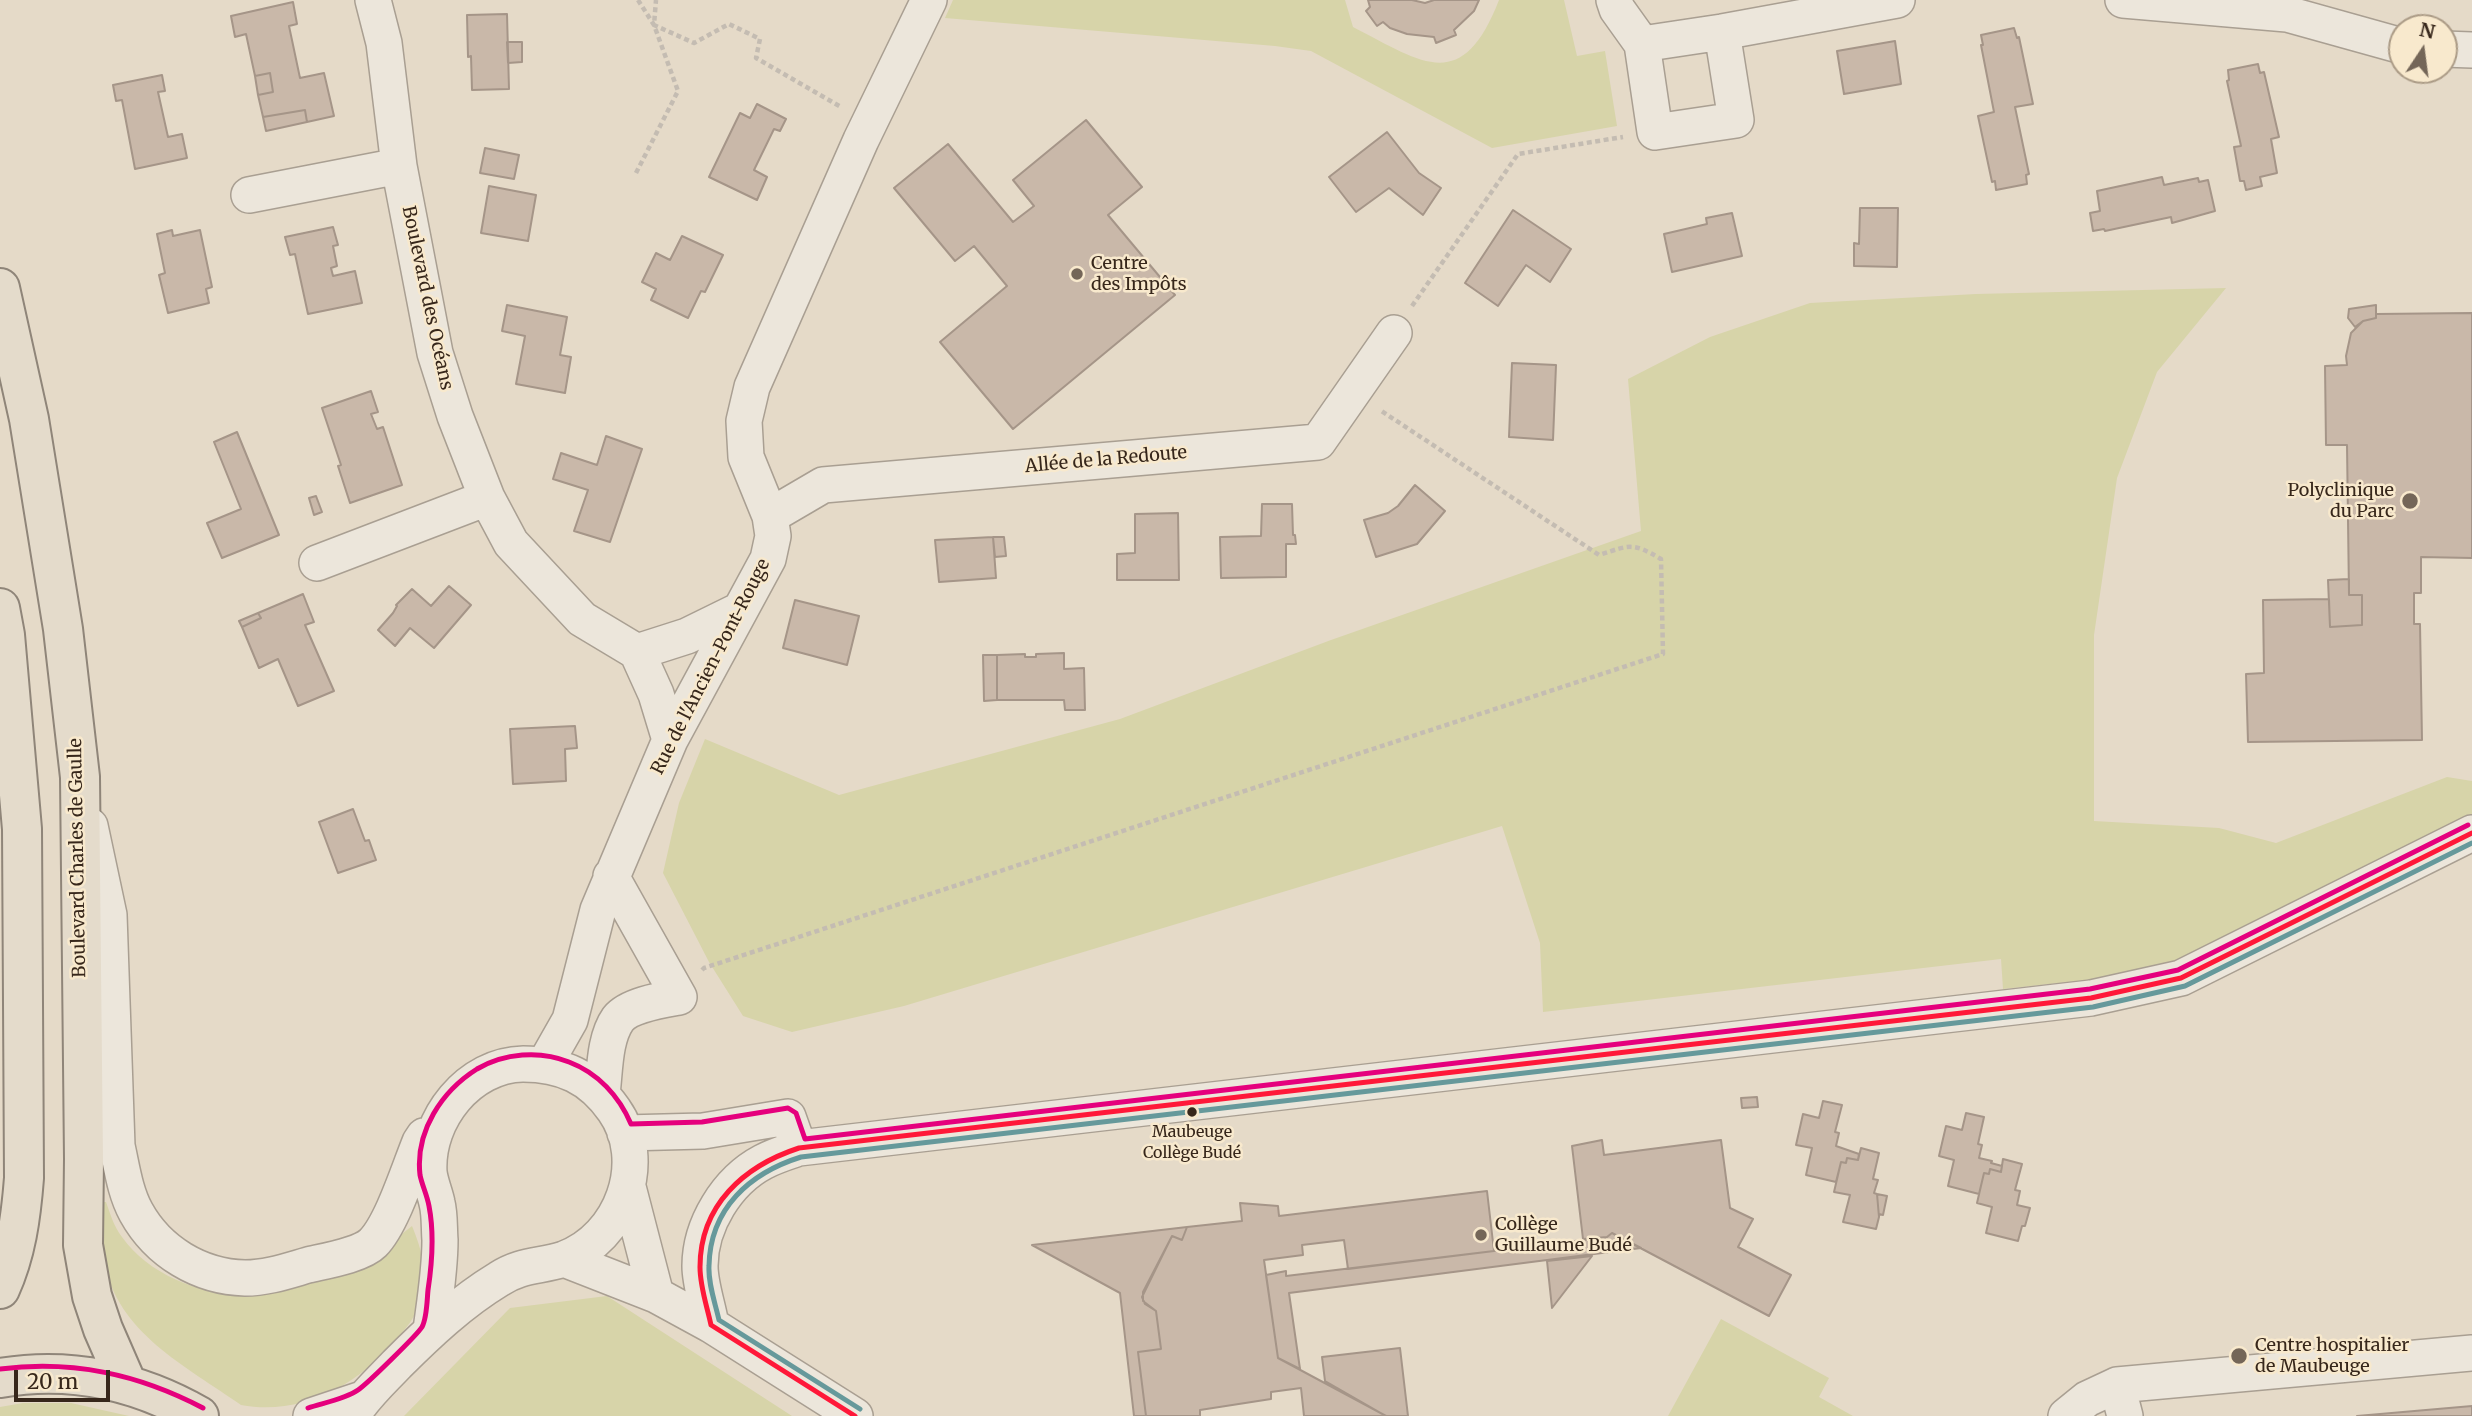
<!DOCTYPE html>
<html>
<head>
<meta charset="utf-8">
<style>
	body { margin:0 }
	#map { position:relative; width:2472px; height:1416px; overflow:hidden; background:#e5dac8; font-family:Merriweather,serif }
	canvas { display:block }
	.north { position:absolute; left:2388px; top:14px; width:70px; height:70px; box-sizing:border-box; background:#f8e9cd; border:2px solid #ab9b86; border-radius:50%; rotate:13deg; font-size:19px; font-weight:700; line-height:28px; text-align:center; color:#37271b }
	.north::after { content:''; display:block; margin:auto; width:24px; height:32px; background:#746658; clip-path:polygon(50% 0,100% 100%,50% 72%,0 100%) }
	.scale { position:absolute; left:14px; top:1370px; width:96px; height:32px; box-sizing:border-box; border:4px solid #37271b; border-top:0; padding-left:9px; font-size:21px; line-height:24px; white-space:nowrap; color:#37271b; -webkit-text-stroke:5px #f8e9cd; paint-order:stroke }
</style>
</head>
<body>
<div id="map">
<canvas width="2472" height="1416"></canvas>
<div class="north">N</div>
<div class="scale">20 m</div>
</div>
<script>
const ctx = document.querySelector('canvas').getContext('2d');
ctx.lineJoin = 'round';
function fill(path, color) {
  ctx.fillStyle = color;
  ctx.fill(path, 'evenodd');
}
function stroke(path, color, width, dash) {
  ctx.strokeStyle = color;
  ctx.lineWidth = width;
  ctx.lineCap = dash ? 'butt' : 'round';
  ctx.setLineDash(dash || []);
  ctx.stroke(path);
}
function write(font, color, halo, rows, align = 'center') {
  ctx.font = font + ' Merriweather,serif';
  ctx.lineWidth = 5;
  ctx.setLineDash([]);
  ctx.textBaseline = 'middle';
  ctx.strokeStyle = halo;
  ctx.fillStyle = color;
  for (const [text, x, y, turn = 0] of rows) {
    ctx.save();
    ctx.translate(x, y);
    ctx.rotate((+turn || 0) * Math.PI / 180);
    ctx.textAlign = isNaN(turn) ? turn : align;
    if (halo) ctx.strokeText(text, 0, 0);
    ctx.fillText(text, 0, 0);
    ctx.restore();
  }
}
const green = new Path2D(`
	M953,0H1345L1353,27C1423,63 1462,95 1499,0H1564L1577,56L1605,51L1617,126L1492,148L1311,51L1275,46L945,18Z
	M2226,288L2157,372L2117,478L2094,635V821L2219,828L2276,843L2447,777L2472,781V822L2220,951L2116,977L2003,989L2001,959L1543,1012L1540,943L1502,826L904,1006L792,1032L743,1016L709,962L663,873L679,803L705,739L839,795L1120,719L1331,640L1641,531L1628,379L1710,337L1810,303L1976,294Z
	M99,1202H106C110,1213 114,1227 122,1237C148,1274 199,1294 243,1295L345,1268L398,1237L412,1226C422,1250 428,1273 421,1298C417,1316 405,1330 393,1343C356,1386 301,1416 241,1405C186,1366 117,1333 104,1261C102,1249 104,1235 104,1223L100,1222Z
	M607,1296L792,1416H404L510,1308Z
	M1721,1319L1829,1378L1819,1397L1853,1416H1668Z
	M23,1403H71L129,1416H0V1407Z`);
const building = new Path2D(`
	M1368,0H1412L1425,3L1434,0H1479L1474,11L1454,30L1456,35L1436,43L1434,37L1407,34L1390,28L1383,22L1377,26L1366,11L1370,7Z
	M293,2L297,24L289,26L300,78L324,73L334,116L307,122L305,110L263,117L258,95L273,92L270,73L255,76L246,34L235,37L231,16Z
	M507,14L509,89L472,90L471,56L468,57L467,15Z
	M2014,28L2017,38L2019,37L2033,104L2015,107L2029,174L2026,175L2027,184L1996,190L1995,181L1992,182L1978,116L1994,112L1981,45H1983L1981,35Z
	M1895,41L1901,84L1844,94L1837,51Z
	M507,42H522V62L508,63Z
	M2258,64L2260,73L2264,72L2279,137L2271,139L2277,173L2260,177L2262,186L2246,190L2244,181H2240L2234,147L2241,146L2227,81L2229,80L2228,70Z
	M270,73L273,92L258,95L255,76Z
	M162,75L165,91L158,92L168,137L182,134L187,158L135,169L122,100L116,101L113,85Z
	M757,104L786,119L780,131L774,129L754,170L767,177L757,200L709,177L740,113L750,118Z
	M305,110L307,122L266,131L263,117Z
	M1086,120L1142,187L1108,215L1175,295L1013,429L940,342L1007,286L974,246L955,261L894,188L948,144L1013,222L1034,206L1013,180Z
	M1387,132L1419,173L1441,188L1423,215L1389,188L1356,212L1329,177Z
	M485,148L519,155L514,179L480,173Z
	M2162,177L2164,185L2198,178L2199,182L2208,180L2215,211L2172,223L2171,217L2105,231L2104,229L2093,231L2090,213L2100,211L2097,191Z
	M489,186L536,195L528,241L481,233Z
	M1860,208H1898L1897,267L1854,266V243L1859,244Z
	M1513,210L1571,249L1550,282L1526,265L1498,306L1465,283Z
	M1732,213L1742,256L1672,272L1664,234L1707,224L1706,218Z
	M333,227L338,245L333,246L337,266L331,268L333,276L355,271L362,303L308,314L295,254L290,255L285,237Z
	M172,230L173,236L200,230L212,287L206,289L209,303L168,313L159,275L165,273L157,234Z
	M682,236L723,255L705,292L701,291L688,318L651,300L656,289L642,282L656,253L670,260Z
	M507,305L567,317L560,355L571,357L565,393L516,384L525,336L502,331Z
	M2376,305V318L2363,321L2355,327L2348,318L2349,309Z
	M2472,313V558L2421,557V593H2414V624H2420L2422,740L2248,742L2246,674L2264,673L2263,600L2329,599L2330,627L2362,625V595H2349L2347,445H2326L2325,366L2347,365L2346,356L2351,333L2363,321L2376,318V314Z
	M1512,363L1556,365L1553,440L1509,437Z
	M371,391L378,412L371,414L377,429L383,427L402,485L350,503L338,466L341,465L322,408Z
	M237,432L279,535L222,558L207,523L241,509L214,442Z
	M606,436L642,449L610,542L574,531L588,490L553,479L561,453L597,465Z
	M1415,485L1445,511L1417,544L1376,557L1364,520L1388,513L1398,506Z
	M316,496L322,512L314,515L309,498Z
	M1262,504H1292L1293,535H1295L1296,544H1286V577L1221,578L1220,537L1261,536Z
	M1178,513L1179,580H1117V554L1135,553V514Z
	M993,537L996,578L939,582L935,540Z
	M993,537H1004L1006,556L995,557Z
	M2349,579V595H2362V625L2330,627L2328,580Z
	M449,586L471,605L434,648L410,628L395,646L378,630L393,613L397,606L396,605L412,589L431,606Z
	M303,594L314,622L305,625L334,691L298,706L278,659L259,668L242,627L261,618L258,613Z
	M795,600L859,616L847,665L783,648Z
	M258,613L261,618L242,627L239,621Z
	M1064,653V669L1084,668L1085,710H1065L1064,700H997V655L1025,654V657H1036V654Z
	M983,655H997V700L984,701Z
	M575,726L577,748L565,749L566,781L513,784L510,729Z
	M353,809L365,841L369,840L376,860L338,873L319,822Z
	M1757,1097L1758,1107L1742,1108L1741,1098Z
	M1823,1101L1842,1105L1835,1132L1839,1133L1836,1146L1859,1154L1858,1160L1847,1158L1846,1163L1841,1162L1836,1182L1806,1175L1812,1148L1796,1145L1803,1114L1819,1118Z
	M1966,1113L1984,1117L1978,1144L1982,1145L1979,1158L1992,1161L1991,1163L2002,1166L2001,1172L1990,1169L1989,1174L1984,1173L1979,1194L1948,1186L1954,1160L1939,1156L1946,1126L1962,1130Z
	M1602,1140L1604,1155L1721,1140L1730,1208L1753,1219L1738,1247L1791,1275L1769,1316L1612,1233L1607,1237L1583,1239L1572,1146Z
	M1861,1148L1879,1153L1873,1179L1878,1180L1874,1193L1877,1194L1879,1217L1876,1229L1843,1222L1850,1195L1834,1192L1841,1162L1846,1163L1847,1158L1858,1160Z
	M2003,1159L2022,1164L2015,1190L2020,1191L2017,1205L2030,1208L2025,1226H2022L2018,1241L1986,1233L1992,1207L1977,1203L1984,1173L1989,1174L1990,1169L2001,1172Z
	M1487,1191L1494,1251L1348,1269L1344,1240L1302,1245L1303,1255L1264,1260L1278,1358L1386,1416H1304L1301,1388L1271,1392V1399L1200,1410V1416H1146L1138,1352L1161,1349L1156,1311L1145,1304L1142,1297L1172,1236L1182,1240L1187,1227L1242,1221L1240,1203L1278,1206L1279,1216Z
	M1877,1194L1887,1196L1883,1215L1879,1214V1217Z
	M1187,1227L1182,1240L1172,1236L1143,1292V1301L1156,1311L1161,1349L1138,1352L1146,1416H1134L1120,1293L1032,1245Z
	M1612,1233L1641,1248L1289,1293L1300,1369L1278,1358L1266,1275L1286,1271V1276L1494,1251L1607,1237Z
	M1592,1256L1552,1308L1547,1261Z
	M1400,1348L1408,1416H1386L1325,1381L1322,1357Z
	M2472,1406V1416H2357Z`);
const path = new Path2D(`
	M638,0L654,25L656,0
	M636,173L678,91L654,25L694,43L729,24L760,39L756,58L841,107
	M1412,306L1518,154L1623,137
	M702,970L704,968L1663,654L1661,559C1632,542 1630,545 1599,555L1380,410`);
const minor = new Path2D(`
	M373,0L384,43L399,166L435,353L455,416L487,498L511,543L582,619L637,652
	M1614,0L1617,9L1642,44L1722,32L1897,0
	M2123,0L2287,14L2402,46
	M1642,44L1655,132L1736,120L1722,32
	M2444,49L2472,50
	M249,195L399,166
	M770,516L823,485L1318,442L1394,333
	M317,563L487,498
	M670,740L656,694L637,652L687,636L740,610
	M90,826L109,915L117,1146C122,1168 125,1192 136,1212C158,1252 200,1277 245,1278C267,1278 287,1271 308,1265C325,1261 361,1255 373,1243C392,1224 409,1169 420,1142L424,1136
	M545,1064L570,1020L598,910L670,740L768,559L773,536L770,516L746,457L744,421L752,387L861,140L929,0
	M602,1094C605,1071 604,1039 618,1019C629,1005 662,1000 679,997L611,876
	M625,1133L703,1131L788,1117L799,1148
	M628,1187L656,1295
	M564,1259L656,1295L711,1325L855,1416
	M711,1325C708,1306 700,1285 700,1266C700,1225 727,1181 763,1162C774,1156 787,1152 799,1148L2091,998L2181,978L2472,833
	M2117,1385L2125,1416
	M311,1416L362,1399
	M352,1416C364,1396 381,1381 397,1364C428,1333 461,1302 499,1279C522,1264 540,1267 564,1259C622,1238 650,1161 614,1110C591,1077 562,1064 523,1064C469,1065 426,1119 429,1172C430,1182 435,1193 437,1203C440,1215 439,1228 440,1240C440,1270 435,1300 431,1330
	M2066,1416L2087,1399L2117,1385L2472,1353`);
const major = new Path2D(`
	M0,288L29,419L63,629L80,777L84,1159L83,1245L92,1296L103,1329L127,1384
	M0,608L5,635L22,829L24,1178C21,1217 16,1254 0,1289
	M0,1378C70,1366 138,1381 199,1416`);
const bus1 = new Path2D(`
	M855,1416L711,1325C707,1306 700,1287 700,1267C700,1205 744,1166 799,1148L2091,998L2181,978L2472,833`);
const bus2 = new Path2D(`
	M860,1409L719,1320C715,1302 708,1284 709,1266C710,1208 750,1173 801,1157L2093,1007L2185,986L2472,843`);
const bus3 = new Path2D(`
	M0,1369C73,1360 138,1374 203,1408
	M308,1408C323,1403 345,1399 358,1390C367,1384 417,1335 422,1327C427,1318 427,1300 428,1290C432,1264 434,1232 429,1206C427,1195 422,1185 420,1175C415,1131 442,1091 477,1069C504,1053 540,1050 569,1062C598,1073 619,1096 631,1124L702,1122L788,1108L796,1113L805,1139L2090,989L2178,970L2468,825`);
const markers = [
	[1077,274,7,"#746658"],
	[2410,501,9,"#746658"],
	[1192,1112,6,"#37271b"],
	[1481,1235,7,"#746658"],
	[2239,1356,9,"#746658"]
];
const busNames = [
	["Maubeuge",1192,1132],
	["Collège Budé",1192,1153]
];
const poiNames = [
	["Centre",1091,264],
	["des Impôts",1091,285],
	["Polyclinique",2394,491,"right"],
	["du Parc",2394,512,"right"],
	["Collège",1495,1225],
	["Guillaume Budé",1495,1246],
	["Centre hospitalier",2255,1346],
	["de Maubeuge",2255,1367]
];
const streetNames = [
	["Boulevard des Océans",427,298,78],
	["Allée de la Redoute",1106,460,-5],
	["Rue de l'Ancien-Pont-Rouge",711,667,-63],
	["Boulevard Charles de Gaulle",78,858,-91]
];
fill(green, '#d7d4a9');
fill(building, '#c9b8a9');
stroke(building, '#a59588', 2);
stroke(minor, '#a99f92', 38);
stroke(major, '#8f8579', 42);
stroke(path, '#c4bcb2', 4.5, [5, 3.5]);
stroke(minor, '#ece6db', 35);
stroke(major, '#e4dbcb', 38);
stroke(bus1, '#ff1839', 5);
stroke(bus2, '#66999b', 5);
stroke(bus3, '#e5007d', 5);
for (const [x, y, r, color] of markers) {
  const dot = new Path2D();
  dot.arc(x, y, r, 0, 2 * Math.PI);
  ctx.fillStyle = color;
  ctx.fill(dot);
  stroke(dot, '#f8e9cd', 2.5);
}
write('16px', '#37271b', '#f8e9cd', busNames);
write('18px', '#37271b', '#f8e9cd', poiNames, 'left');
write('18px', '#37271b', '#f8e9cd', streetNames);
</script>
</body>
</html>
